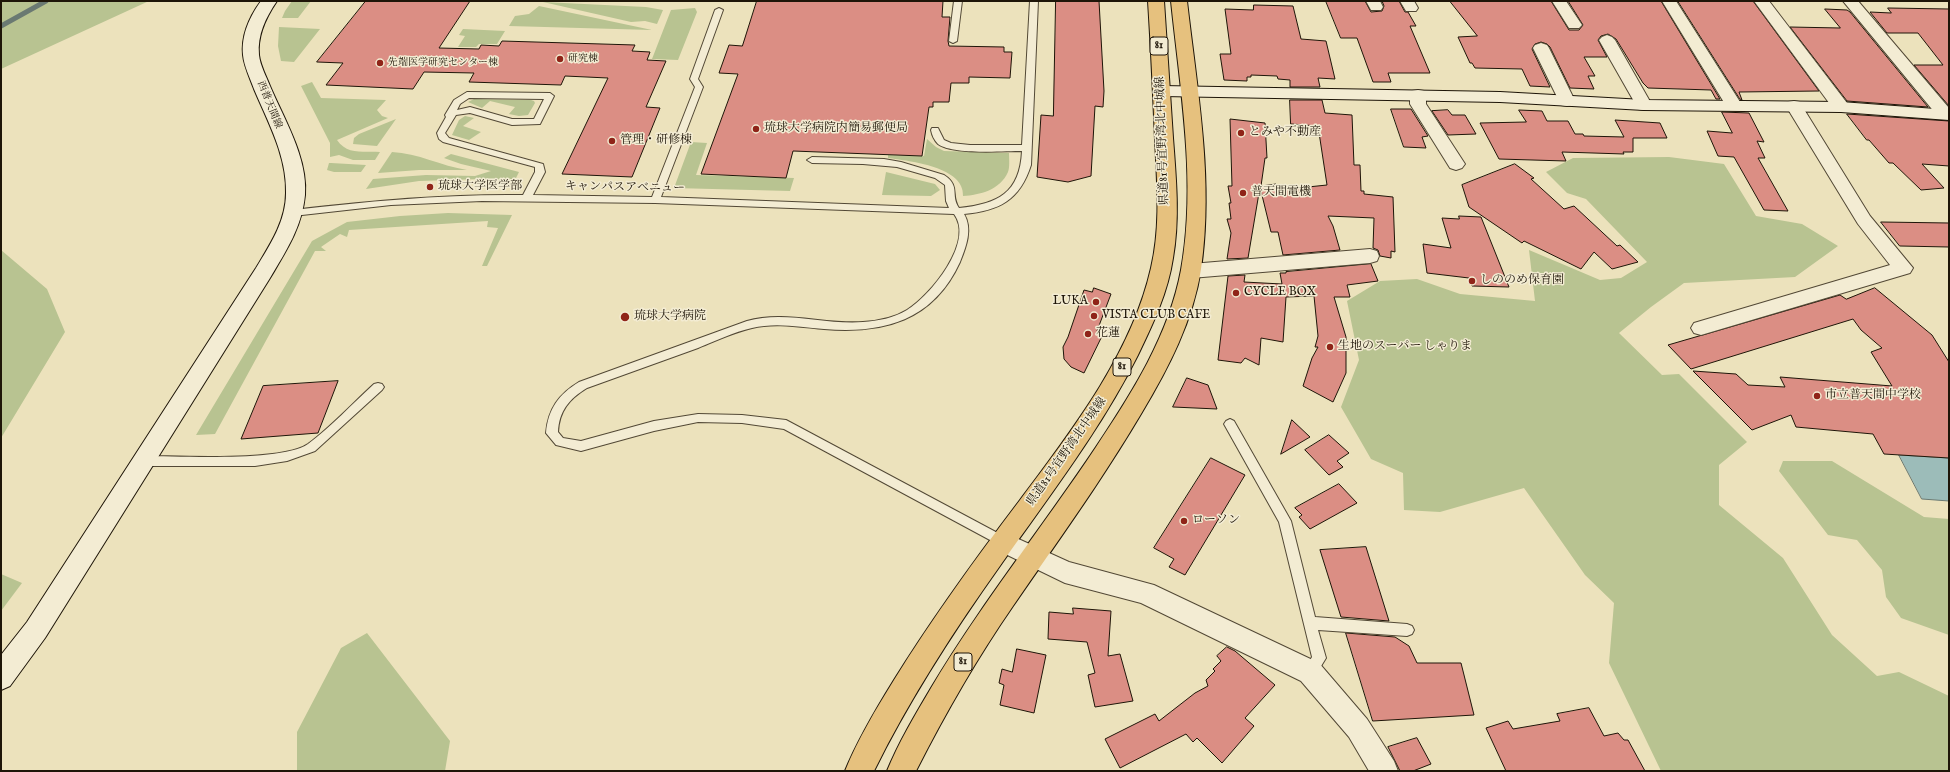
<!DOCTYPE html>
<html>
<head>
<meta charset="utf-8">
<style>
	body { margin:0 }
	#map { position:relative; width:1950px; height:772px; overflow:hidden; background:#ece2bc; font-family:"IM FELL English",serif }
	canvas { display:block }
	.frame { position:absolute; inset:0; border:2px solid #1e1508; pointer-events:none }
</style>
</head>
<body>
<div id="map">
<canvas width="1950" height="772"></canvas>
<div class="frame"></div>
</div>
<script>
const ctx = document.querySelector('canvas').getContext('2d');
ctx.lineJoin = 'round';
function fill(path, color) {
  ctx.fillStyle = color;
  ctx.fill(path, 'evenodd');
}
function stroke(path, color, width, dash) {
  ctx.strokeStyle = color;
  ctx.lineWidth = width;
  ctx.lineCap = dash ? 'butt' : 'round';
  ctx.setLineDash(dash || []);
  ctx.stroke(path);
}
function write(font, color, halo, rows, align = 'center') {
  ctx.font = font + ' "IM FELL English","Noto Serif JP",serif';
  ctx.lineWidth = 3;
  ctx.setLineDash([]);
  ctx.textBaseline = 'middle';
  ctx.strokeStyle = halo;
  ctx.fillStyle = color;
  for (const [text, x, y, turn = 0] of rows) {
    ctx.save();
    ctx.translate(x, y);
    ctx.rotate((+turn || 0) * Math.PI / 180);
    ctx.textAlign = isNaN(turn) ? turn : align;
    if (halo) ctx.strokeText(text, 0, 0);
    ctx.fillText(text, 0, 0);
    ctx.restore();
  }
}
const green = new Path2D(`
	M1,1H149L1,69Z
	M292,1H311L298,18H282L285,11Z
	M543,2L646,7L663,10L657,24L645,21L631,22Z
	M539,6L652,30L509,26L515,16L529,14Z
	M695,8L697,12L678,60L652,59L671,10Z
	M279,27L320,29L294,62L281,61L278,46Z
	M463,29L505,31L497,44H479L476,47H458L465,36L459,35Z
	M312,82L321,98L386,100L377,110L382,116L388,118L337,140C347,155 363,151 380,152L375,160H353L339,155L330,157V143L301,86Z
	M474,99L531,100L534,101L535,103L528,115L519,116L509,114L515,107L490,101L482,108L468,102Z
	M465,116L474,118L463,126L481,132L469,140L452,135L459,120Z
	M396,119L377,146L353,144L354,138L359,134Z
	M927,139L936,147L944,151L1009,153C1009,159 1010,167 1008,172C1000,190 980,195 963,196C965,167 910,161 888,158V155L924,156Z
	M691,142L707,143L696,175L794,178L790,191L674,188Z
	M392,152C418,153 441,166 467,170H419L378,173Z
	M451,154L519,172L515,180L481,179L419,181L366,189L373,179L426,175L475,176L491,171L461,164L444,158Z
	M1669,157L1724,164L1756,216L1802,224L1838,246L1795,277L1684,283L1651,307L1619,333L1662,375L1679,374L1747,442L1719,465V505L1783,558L1832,635L1877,676L1899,672L1949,696V771H1661L1609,663L1614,603L1585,575L1524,488L1440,512L1404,510L1403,473L1371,459L1341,407L1359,360L1347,301L1380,281L1417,279L1460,294L1535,301L1529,250L1600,280L1621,278L1647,262L1586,199L1567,193L1546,172L1573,158Z
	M329,163H331L366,165L361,172H334L327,170Z
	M886,172L935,184L940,190L931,196L882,195Z
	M448,213L512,215L487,266H482L498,228L487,227L488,221L349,230L347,237L340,234L321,247L326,251H315L215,434L196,435L312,241L347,222L400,216Z
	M1,250L47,289L65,332L1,438Z
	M1783,461H1832L1924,517L1949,519V635L1901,618L1886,597L1882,570L1857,540L1828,535L1779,471Z
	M1,574L22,583L1,611Z
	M367,633L450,741L445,771H297V732L341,648Z`);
const water = new Path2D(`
	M1899,455L1949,458V501L1922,499Z`);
const stream = new Path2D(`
	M1,26L46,1`);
const building = new Path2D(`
	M366,1H470L439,48L479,49L481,45L499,46L502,41L635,45L632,51L650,52L647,60L666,61L646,107L660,108L632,177L562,174L608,78L565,76L561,85L469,82L474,73L424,72L413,89L326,85L343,63L317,62Z
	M757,1H943L942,17H950L948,41L949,46L1004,47V52H1012L1010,78L969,77V83H951L949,102H933V107H929L922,156L793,151L786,178L701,174L738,74L719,73L729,45L742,46Z
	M1056,1H1099L1104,91L1103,107L1095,106L1091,176L1068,182L1037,177L1041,115L1053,116Z
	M1326,1H1365L1371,12L1382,11L1384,6L1382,1H1399L1405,12H1408L1416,26H1410L1430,73H1388L1391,82H1373L1357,38H1341Z
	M1450,1H1551L1569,30H1579L1583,25L1568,1H1661L1720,99H1716L1711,90L1648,88L1643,83L1616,39L1608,34L1601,36L1598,40L1607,57H1584L1595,76H1588L1594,89L1570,88L1550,47L1547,44L1541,42L1535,44L1532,49L1550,87L1530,86L1522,69L1475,68L1472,63H1470L1458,37L1477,36Z
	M1678,1H1753L1819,91L1739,92L1742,100L1740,99Z
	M1254,5L1293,6L1301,39L1326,41L1335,79L1318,78L1320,87H1290V80L1278,79L1277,76L1251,75V77H1247V81L1224,80L1220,54H1231L1225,9L1253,10Z
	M1888,8L1949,9V106L1914,65H1943L1918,33H1887L1870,12L1891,13Z
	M1825,9L1847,10L1850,12L1928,107L1847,101L1790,27L1840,28Z
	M1290,100H1322L1325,113L1352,115L1354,165H1360L1361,191H1364V194L1393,197L1395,252L1391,251V258L1380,256L1378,250L1373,248L1374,218L1328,216L1333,226L1340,250L1283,255L1278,232H1271L1260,187L1248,258L1227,259L1231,233L1227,219H1231L1229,203H1231L1228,186H1232L1230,119L1265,123L1267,158H1265L1261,186L1276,184L1279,190L1327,185L1318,126L1291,124Z
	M1391,109H1411L1428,136L1422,137L1426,148L1404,147Z
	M1448,110L1452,115H1465L1476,134L1448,135L1432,111Z
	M1519,110L1542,111L1547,121H1568L1575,134H1583L1584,136L1624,137L1615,120L1660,123L1667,138H1633V152H1623L1624,154L1562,152L1566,161L1499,159L1480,123L1526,122Z
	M1722,112L1749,113L1764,142L1757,141L1765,158H1758L1788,211L1764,210L1734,157L1718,156L1707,131L1732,133Z
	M1847,114L1949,121V166L1922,164L1944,188L1921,190L1893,163H1889L1869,140H1867Z
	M1515,164L1534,178L1531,179L1564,209L1574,206L1617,246L1620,245L1638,262L1612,269L1594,252L1581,269L1524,241L1522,243L1469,207L1462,185Z
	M1459,216L1481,217L1509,287L1472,286L1469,278L1427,273L1423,244L1451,248L1442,218L1459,219Z
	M1881,222L1949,223V247L1900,246Z
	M1371,264L1378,281L1347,285L1350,297H1334L1346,337V373L1333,402L1303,386L1312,358L1318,347H1315L1318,336L1314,296L1286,297L1283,342L1261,338L1259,365L1245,358L1241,363L1218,360L1228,276L1245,275L1244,282L1282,284L1280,273H1286V272Z
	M1094,288L1111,294L1097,331L1103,334L1084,373L1071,367L1064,359L1063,347L1068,337L1084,290L1092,292Z
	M1875,288L1932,335L1949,362V458L1884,454L1873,434L1796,427L1791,415L1752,430L1693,371L1736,374L1748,385L1785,387L1780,377L1892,386L1871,352L1882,348L1861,330L1853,319L1691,369L1668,345L1840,295L1846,299Z
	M1187,378L1208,385L1217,409L1173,407Z
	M338,381L318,433L241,439L263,386Z
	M1292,420L1310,437L1281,454Z
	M1329,435L1349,453L1337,461L1343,467L1329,475L1305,450Z
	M1211,458L1245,475L1185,575L1169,567L1174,559L1154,548Z
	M1339,484L1357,503L1310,529L1299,517L1302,515L1295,508Z
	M1366,547L1389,621L1341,617L1320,550Z
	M1073,608L1111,611L1108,656L1120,654L1133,701L1095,707L1088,675L1095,673L1087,642L1048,639L1049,612L1073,614Z
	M1346,633L1395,637L1409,646L1417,663H1461L1474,715L1373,721Z
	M1227,647L1235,651L1275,685L1245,718L1254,726L1222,763L1197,738L1193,742L1186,734L1120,768L1105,739L1155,714L1159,721L1195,693L1208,686L1206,680L1215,671L1213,669L1221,661L1217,656Z
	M1017,649L1046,655L1034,713L1000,705L1004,685L999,683L1002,669L1012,672Z
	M1589,708L1604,736L1618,733L1624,740H1628L1645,771H1506L1486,728L1508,721L1513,729L1560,721L1557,714Z
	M1417,738L1431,764L1413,771H1400L1388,747Z`);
const lane = new Path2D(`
	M954,1H962L957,41L953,43L949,41Z
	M1030,1H1038L1031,165C1020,200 999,211 964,214C973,229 966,247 960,262C933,321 883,334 824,329C801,327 775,322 752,328C734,332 715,341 698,348C661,361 624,375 587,388C569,399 559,411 558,432L563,438L581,441L654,421L698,414L742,415L786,420L1007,538L1009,542L1007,546L1003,547L784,429L742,423L698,422L654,431L581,451L556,445L546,433C548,409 559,394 579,382L747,321C784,310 825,325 863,322C878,321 894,318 907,310C930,296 975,242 954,214L655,203L482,201L391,205L293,216L288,213L293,210C371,201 445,194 523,195L535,172V167L443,142L439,139L437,133L446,117L445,115L454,100L467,92L550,93L554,96L540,124L512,125L470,113L456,115L445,133L449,138L543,164L545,172L533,195L652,197L695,87L690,79L715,10L719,8L723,10L698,79L703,87L661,197L949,208L946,201L945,185L935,178L897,167L863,164L812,163L807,160L812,157L884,159L901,162L944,175C961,186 950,195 959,208C998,204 1020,193 1022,151C1003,151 953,155 938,144C934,140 932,135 931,130L932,128H938L944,140L951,143L970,145H1022ZM469,98L544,99L534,119H512L470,107L457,110L460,104Z
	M378,383L382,384L384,387L382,390L315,451L287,461L255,466H144L140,464L138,461L140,458L144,456C179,456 282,462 308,444C330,428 353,403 374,384Z
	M1230,419L1234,421L1291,521L1315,617L1407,624L1412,626L1414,630L1412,634L1407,636L1318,630L1326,658L1315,676L1310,678L1305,676L1303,672L1312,657L1279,522L1224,424L1226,421Z`);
const street = new Path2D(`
	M1366,1H1380L1383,7L1381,10H1371Z
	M1400,1H1414L1418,8L1416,11H1406Z
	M1552,1H1566L1582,25L1579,28H1569Z
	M1662,1H1676L1742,105L1740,109L1734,110L1728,109Z
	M1754,1H1769L1847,103L1849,107L1847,111L1841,112L1835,111Z
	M1843,1H1858L1949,108V119H1940Z
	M1607,35L1612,37L1615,40L1652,105L1650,109L1644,110L1638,109L1636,105L1599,40L1602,37Z
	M1541,43L1547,45L1549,48L1575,101L1573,105L1567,106L1561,105L1559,101L1533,48L1535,45Z
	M1418,90L1424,91L1426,95V104L1465,164L1462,168L1456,170L1450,168L1410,104V95L1412,91Z
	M1794,101L1800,102L1802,106L1870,216L1913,268L1910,273L1701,335L1694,333L1691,328L1694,323L1890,265L1858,224L1786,106L1788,102Z
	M1370,249L1377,251L1379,256L1377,261L1370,263L1191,278L1184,276L1181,271L1184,266L1191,264Z
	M1003,532L1069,562L1154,585L1319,663L1367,719L1394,761L1398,771H1369L1349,737L1301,681L1141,603L1065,583L995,549L991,542L995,535Z`);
const secondary = new Path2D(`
	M261,1H277C266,17 257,35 259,55C260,65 266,76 270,86C284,119 308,158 305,195C302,227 286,251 270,278L45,638L10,686L1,690V655L27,622L256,268C270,245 286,221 286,193C287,156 268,122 254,89C250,78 244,66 243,55C241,35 250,16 261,1Z
	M1162,86L1500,92L1644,100L1841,102L1949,110V120L1841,112L1644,110L1500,102L1162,96L1156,95L1153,91L1156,87Z`);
const primary = new Path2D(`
	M1148,1H1164C1167,47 1170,92 1173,138C1176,178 1180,219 1173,258C1168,292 1153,324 1138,355C1101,429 1050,495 1002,563C955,629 910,698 874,771H845C858,739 876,709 894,680C933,617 976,558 1020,500C1071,432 1132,353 1151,268C1161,226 1157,182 1155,139C1153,93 1151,47 1148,1Z
	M1171,1H1187C1197,89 1214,180 1201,269C1193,321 1168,369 1141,414C1102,480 1057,542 1013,606C977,658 945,714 916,771H887C899,742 915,715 931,688C981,604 1042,528 1096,447C1132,393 1169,335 1181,270C1197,182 1180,89 1171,1Z`);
const markers = [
	[560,59,4,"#8f2418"],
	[380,63,4,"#8f2418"],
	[756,129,4,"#8f2418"],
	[1241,133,4,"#8f2418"],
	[612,141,4,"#8f2418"],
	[430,187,4,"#8f2418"],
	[1243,193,4,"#8f2418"],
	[1472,281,4,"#8f2418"],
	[1236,293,4,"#8f2418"],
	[1096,302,4,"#8f2418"],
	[1094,316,4,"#8f2418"],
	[625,317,5,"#8f2418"],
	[1088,334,4,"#8f2418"],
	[1330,347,4,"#8f2418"],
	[1817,396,4,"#8f2418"],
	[1184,521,4,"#8f2418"]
];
const farPoinames = [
	["研究棟",568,59],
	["先端医学研究センター棟",388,63]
];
const farStreetnames = [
	["西普天間線",269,105,68]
];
const shields = [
	[1159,46,18],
	[1122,367,18],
	[963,662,18]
];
const shieldNames = [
	["81",1159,46],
	["81",1122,367],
	["81",963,662]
];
const poiNames = [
	["琉球大学病院内簡易郵便局",764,129],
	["とみや不動産",1249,133],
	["管理・研修棟",620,141],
	["琉球大学医学部",438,187],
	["普天間電機",1251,193],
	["しののめ保育園",1480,281],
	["CYCLE BOX",1244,293],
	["LUKA",1088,302,"right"],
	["VISTA CLUB CAFE",1102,316],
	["琉球大学病院",634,317],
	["花蓮",1096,334],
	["生地のスーパー しゃりま",1338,347],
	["市立普天間中学校",1825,396],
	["ローソン",1192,521]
];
const streetNames = [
	["県道81号宜野湾北中城線",1163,141,-92],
	["キャンパスアベニュー",625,188,1],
	["県道81号宜野湾北中城線",1067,452,-55]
];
fill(green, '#b8c391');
fill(water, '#9cbcb9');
stroke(water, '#6a7972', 1);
stroke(stream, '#6a7972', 5);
fill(building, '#db8e84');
stroke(building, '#1e1508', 1);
stroke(lane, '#524835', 2);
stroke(street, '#524835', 2);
stroke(secondary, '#1e1508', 2);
stroke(primary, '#1e1508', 2);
fill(lane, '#f3ecd3');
fill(street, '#f3ecd3');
fill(secondary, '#f3ecd3');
fill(primary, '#e6c17e');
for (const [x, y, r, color] of markers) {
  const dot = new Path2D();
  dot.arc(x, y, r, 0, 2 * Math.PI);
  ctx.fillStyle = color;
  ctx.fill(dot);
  stroke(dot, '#f3ecd3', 1.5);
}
write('10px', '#1e1508', '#f3ecd3', farPoinames, 'left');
write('10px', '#1e1508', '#f3ecd3', farStreetnames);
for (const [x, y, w] of shields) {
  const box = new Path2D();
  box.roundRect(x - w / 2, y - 9, w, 18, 3);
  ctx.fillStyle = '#f3ecd3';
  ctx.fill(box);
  stroke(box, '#1e1508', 1);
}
write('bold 11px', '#1e1508', null, shieldNames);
write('12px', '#1e1508', '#f3ecd3', poiNames, 'left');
write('12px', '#1e1508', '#f3ecd3', streetNames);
</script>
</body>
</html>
